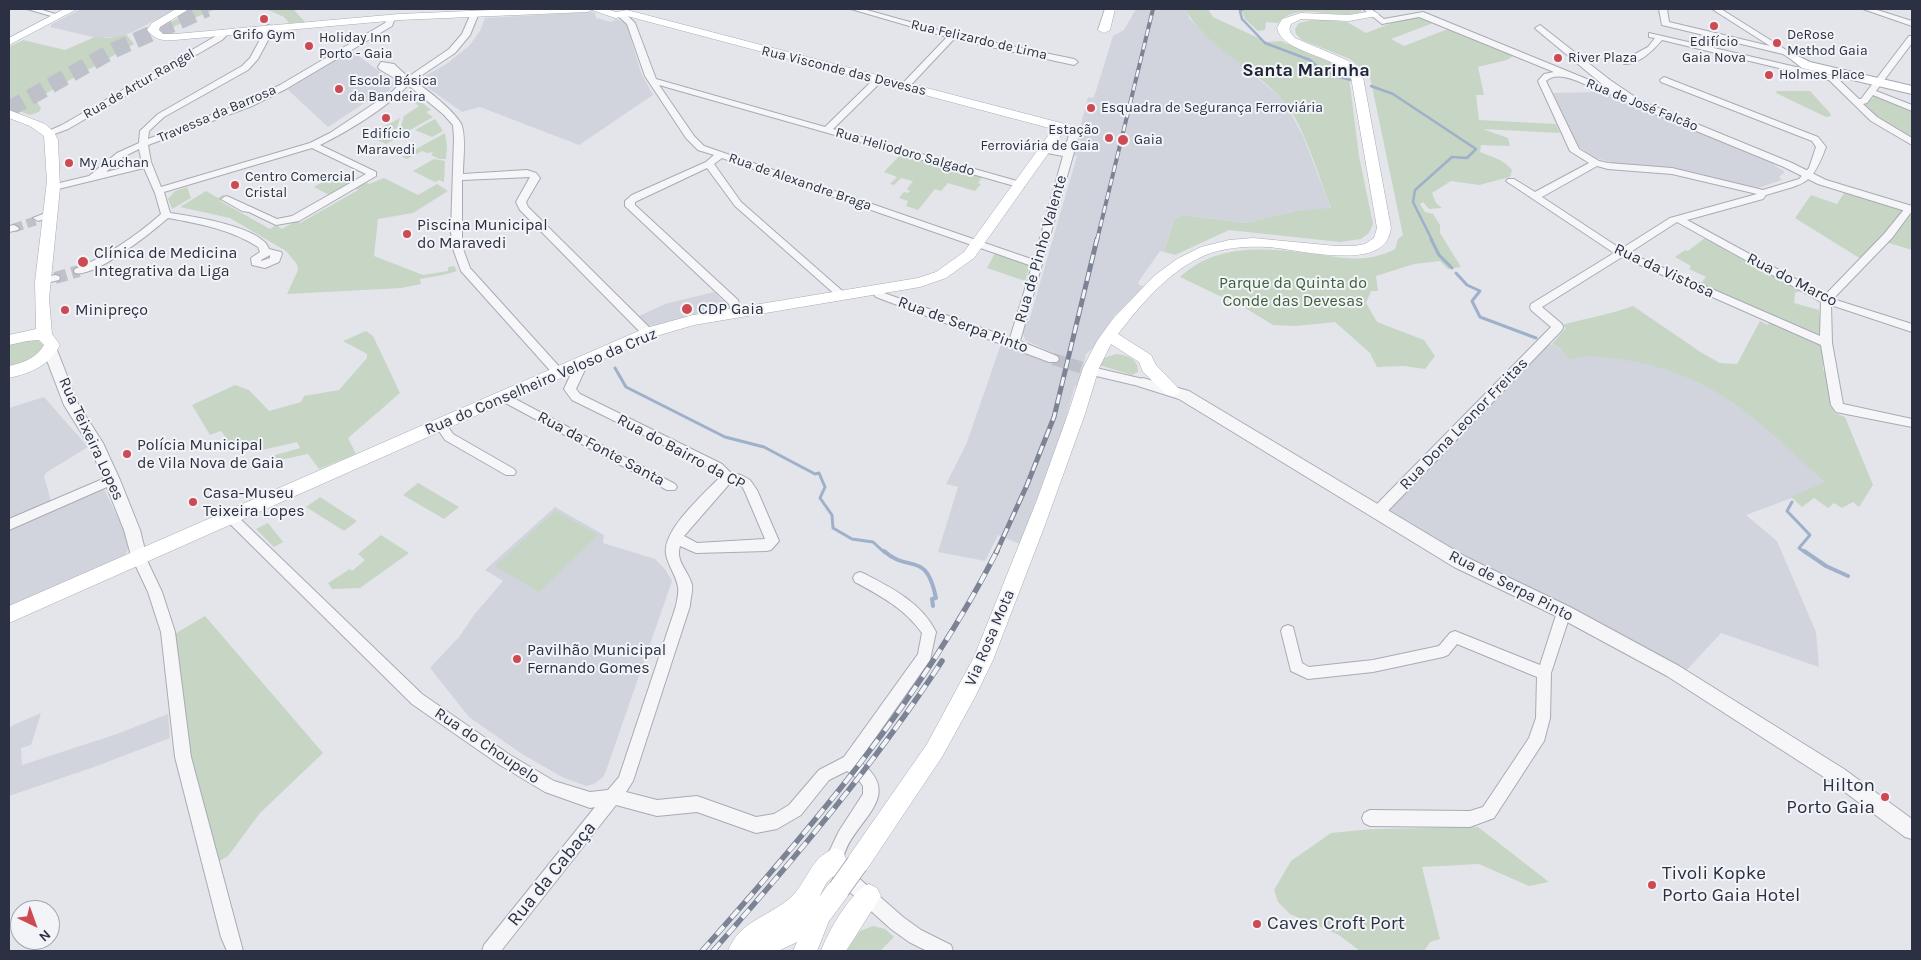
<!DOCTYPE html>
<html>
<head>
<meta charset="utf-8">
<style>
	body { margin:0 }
	#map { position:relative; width:1921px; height:960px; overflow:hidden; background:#e3e5eb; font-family:Karla,sans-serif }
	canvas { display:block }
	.frame { position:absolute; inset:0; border:10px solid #2b3143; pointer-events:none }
	.north { position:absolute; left:10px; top:900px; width:50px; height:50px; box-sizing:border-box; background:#f2f4f8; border:1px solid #a2a6b0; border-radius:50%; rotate:138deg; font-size:14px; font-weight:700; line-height:20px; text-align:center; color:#2b3143 }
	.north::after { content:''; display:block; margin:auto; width:18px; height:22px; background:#cd4a53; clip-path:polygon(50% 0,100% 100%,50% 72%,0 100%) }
</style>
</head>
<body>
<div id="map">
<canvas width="1921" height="960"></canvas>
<div class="frame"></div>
<div class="north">N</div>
</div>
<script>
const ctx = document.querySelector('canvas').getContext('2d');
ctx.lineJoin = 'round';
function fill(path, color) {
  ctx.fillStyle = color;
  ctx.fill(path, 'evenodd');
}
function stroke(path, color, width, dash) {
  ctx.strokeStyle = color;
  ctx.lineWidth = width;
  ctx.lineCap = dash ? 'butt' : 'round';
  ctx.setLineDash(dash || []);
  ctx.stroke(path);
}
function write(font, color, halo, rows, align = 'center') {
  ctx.font = font + ' Karla,sans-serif';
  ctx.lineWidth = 4;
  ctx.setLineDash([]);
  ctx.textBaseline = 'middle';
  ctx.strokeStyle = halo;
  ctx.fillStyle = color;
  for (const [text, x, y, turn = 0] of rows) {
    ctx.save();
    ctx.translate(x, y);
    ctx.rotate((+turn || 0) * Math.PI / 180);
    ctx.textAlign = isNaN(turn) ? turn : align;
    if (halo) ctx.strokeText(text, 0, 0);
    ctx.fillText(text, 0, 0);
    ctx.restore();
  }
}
const built = new Path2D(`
	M81,9H175L133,32L115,37L97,38L50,27L52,24Z
	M1136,9H1185L1190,19L1206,35L1284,100L1304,138L1331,209L1296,211L1245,223L1181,215L1174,220L1164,252L1160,251L1139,281L1138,284L1144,287L1113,317L1116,319L1094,347L1086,354L1079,387L1075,386L1063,428L1020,544L998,535L985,561L938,552L958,487L946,484L966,445L1001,344L1053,362L1055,354L1025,340L1023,333L1026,321H1029L1077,156L1073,155L1088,97L1093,98L1096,91L1113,36L1124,30Z
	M591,12L595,13L596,18L611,22L616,19L626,23L641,73L653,95L579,145L480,107L462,112L417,80L445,65L469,46L480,31L485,18Z
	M351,50L392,81L393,85L389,91L373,101L369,100L328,127L286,88Z
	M1600,92L1772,162L1774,165L1785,172L1779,177L1782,180L1758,188L1678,169L1614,163L1592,157L1578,146L1553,93Z
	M714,292L725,303L724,307L720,310L655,326L648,325L639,316L665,304Z
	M1547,343L1558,347L1565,353L1650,358L1714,383L1829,484L1746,515L1777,541L1816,632L1819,667L1721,633L1683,674L1450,555L1391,516L1388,508Z
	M44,397L88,447L47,472L44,476L51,501L9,519V408Z
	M101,488L104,489L124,530L128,549L125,555L119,560L9,609V527Z
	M555,507L604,535L603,543L655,559L665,569L672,581L606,771L603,777L594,784L586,786L562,777L522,754L469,717L430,668L459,637L474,615L503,581L485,570Z
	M41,713L31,745L21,748L22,765L117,734L168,714L170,738L94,767L9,796V727Z`);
const green = new Path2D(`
	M195,9H216L175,26L167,33L162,31V27Z
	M266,9H293L305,22L289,23L284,17Z
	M1185,9H1208L1213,17L1267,42L1281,41L1336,64L1345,71L1349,77L1359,156L1373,224L1369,233L1361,239L1340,242L1229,230L1175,255L1164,252L1174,220L1181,215L1245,223L1296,211L1331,208C1320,180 1302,120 1283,100C1253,67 1207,48 1185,9Z
	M1246,9H1360L1361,10V12C1336,21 1298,0 1278,23L1266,22L1265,30L1258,31L1245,19L1242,12Z
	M1416,16L1433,23L1391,39L1404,46L1448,29L1513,56L1507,60L1478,67L1484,95H1476L1479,120L1556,124L1560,133L1483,129L1508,138L1510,146L1481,145L1480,152C1492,157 1503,159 1512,170L1510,177L1479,185L1451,181L1432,193L1436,203L1442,208L1429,209L1423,202L1420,204L1425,212L1433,214L1440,225V233L1461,267L1448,269L1440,261L1414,264L1376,276L1378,291H1371L1366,303L1377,322L1424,340L1435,356L1425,369L1404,366L1377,367L1370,353L1335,322L1296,326L1273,325L1247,309L1180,277C1220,240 1273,249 1323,255C1349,259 1371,262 1395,249L1398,239L1403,235L1370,77L1350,59L1302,40L1296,34L1295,29L1299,23L1316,19L1347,22L1366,33L1402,19Z
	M126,34L134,44L45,94L38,100V104L41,108L39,112L30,115L9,107V47L23,40L65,50L95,37L110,38Z
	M1777,91H1810L1830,113L1831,116L1826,117L1776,93Z
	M404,95L414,96L431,110L426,112L433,117L398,137L404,116L419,106L411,100L400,103L393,100Z
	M1876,95L1912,110V140L1876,118L1865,105Z
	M400,118L393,140L386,144L377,140L388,134L379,129Z
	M435,119L443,131L432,137L415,130Z
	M445,133L447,146L446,159H439L431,155L433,152L427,153L422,151L407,159L402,157Z
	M901,154L983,176L978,183L981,184L975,191L948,183L941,191L935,189L918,210L906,206L908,201L899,198L904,192L908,193L910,191L907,189L913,181L901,178L894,185L890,184L897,177L884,172Z
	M434,159L445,161L444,182L439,180L435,182L413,171Z
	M341,171L359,180L331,196L314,187Z
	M384,178L418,195L437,184L448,191L413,213L378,219L374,256L423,275L448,271V267L454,266L457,271L443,275L420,279L421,284L401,288L287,294L298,270L297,264L286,251L230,218L180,207L206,191L218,198L223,195L227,197L220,201L270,229L276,225L282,229L296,221L300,223L358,190L354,187L364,181L369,184Z
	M187,187L191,198L172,209L168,199L175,191Z
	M1844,193L1903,210L1892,227L1861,259L1795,218L1811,195L1837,204Z
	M1912,212V250L1886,242Z
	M1706,237L1802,290L1795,293L1794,303L1819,310L1822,339L1699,286L1706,277L1689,269L1691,266L1675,257L1685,250L1688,251Z
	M995,253L1030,265L1025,281L987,268Z
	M1633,306L1702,353L1720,363L1737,364L1760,321L1768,325L1770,322L1823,346V370L1827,373L1832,402L1830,405L1835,413L1845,417L1873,485L1859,507L1853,502L1842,508L1834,503L1828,508L1814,498L1802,507L1791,497L1825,482C1793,454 1762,422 1726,398C1693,376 1650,362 1611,358C1597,357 1584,354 1570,360L1560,348L1552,344L1566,328L1562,325C1587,318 1609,315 1633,306Z
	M366,331L373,336L400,393L348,438L356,454L319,469L308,454L280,460L272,456L300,448L297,442L258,451L250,445L235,449L221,431L210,435L192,405L235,385L249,390L269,411L301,402L304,396L339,390L367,358V354L343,341Z
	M37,340L44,344L43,353L9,369V343Z
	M1116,354C1127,355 1139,359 1138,372L1132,375L1099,365L1104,358Z
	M418,483L459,507L444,519L403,495Z
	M320,497L357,521L344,531L306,507Z
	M555,511L598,535L539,592L495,566Z
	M268,523L283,542L274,547L256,529Z
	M381,535L409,553L360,588L332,589L328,583L350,569L352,571L365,560L358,554Z
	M205,616L323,753L260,813L228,856L216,863L188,754L173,635Z
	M1478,827L1549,882L1529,886L1479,864L1422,867L1440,939L1430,942L1424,951H1360L1339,935L1290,914L1278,902L1274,890L1291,861L1331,833L1373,829Z
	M873,926L885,929L894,937L880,951H846L860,931Z`);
const streamFar2 = new Path2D(`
	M1244,9L1240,11L1242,19L1265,43L1310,60L1318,67L1335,76L1351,80
	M1371,86L1393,94L1476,149L1467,158L1452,157L1415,190L1413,202L1432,240`);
const streamFar1 = new Path2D(`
	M1431,239L1439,255L1452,268
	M1456,273L1467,285L1480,291L1472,301L1480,317L1536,338
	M615,368L626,387L725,437L764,447L815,474L819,473L825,487L820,498L832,515L833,528L852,539L873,542L885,553
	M1792,502L1787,511L1810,535L1799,548L1806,553`);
const stream = new Path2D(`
	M884,551C909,574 926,549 936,598L932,599L933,606
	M1804,551L1826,566L1848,576`);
const minorTunnelFar1 = new Path2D(`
	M14,228L38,220`);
const minorTunnel = new Path2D(`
	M55,278L79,271
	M1053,359L1096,372`);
const motorwayTunnel = new Path2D(`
	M9,109L114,50L207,9`);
const minor = new Path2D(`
	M27,9H39L62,16L58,18Z
	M851,9H863L953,34L1074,59L1078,62L1074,65L954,39L908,88L905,89L901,86L902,84L947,37Z
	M1363,9H1371L1384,19L1423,12L1616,91L1625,92V96C1602,100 1564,64 1546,81L1579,149L1599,161L1608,163L1672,168L1763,190L1799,179L1809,168L1816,147L1812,141L1661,82L1660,80L1664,77L1818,137L1826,147C1811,187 1805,183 1766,195L1763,199L1687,220L1825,295L1884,234L1906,207H1912V211L1892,238L1833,299L1912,324V332L1831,305L1832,343L1843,404L1912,419V427L1836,412L1831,405L1821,345L1622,257L1542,307L1562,324L1563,327L1562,330L1384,515H1374L1373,511L1374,507L1551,327L1531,310L1530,307L1531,304L1614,253L1506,181L1508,179H1514L1535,192L1589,163L1570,151L1538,81L1544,74L1554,72L1419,17L1382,24ZM1597,166L1608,169L1672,174L1757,194L1670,218L1621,249L1542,197ZM1677,222L1821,302L1820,336L1629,253Z
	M1659,9H1667L1669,22L1770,46L1712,9H1721L1802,60L1795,62L1783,54L1662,25Z
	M1863,9H1874L1912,21V26Z
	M472,11L479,13L470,35L455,53L413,81C425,87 458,114 462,126C466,141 463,159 463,174L527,170L536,173L540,178L526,202L528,207L652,330L654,333L652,336H644L520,210L516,202L530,177L462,180V246L470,268L565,373L563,376H555L461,271L452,246L451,231L454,138L453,125L443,114L408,85C388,107 347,132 320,145L376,172V176L299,221L276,225L249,212L242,211L221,199L226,196L229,197L277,219L292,216L366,174L312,148L164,192L170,213C191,216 263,227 269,249L281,252L282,254L279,262L265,268L252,265L251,258L260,252L258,247C230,229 200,224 168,218C152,232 95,278 75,273L74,271L75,269C107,256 135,237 161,214L155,193L144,168L54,190L49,187L51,185L89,176L117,153L139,143L140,131L158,114L242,66L250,58L268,25L275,27L258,59L248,70L164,117L149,131L148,139L246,102L280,85L385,23L388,16L395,18L392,26L286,89L252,106L148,145L151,162L161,187L310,143L330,133L393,91L401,82L379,69L378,67L381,62L394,64L408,77L449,49L462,34ZM139,149L142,163L106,172L123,157ZM270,255V258L261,261V260Z
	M619,13H625L635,23L656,79L825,127L875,78H881V82L833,129L1024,183V187H1018L659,85L694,136L704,146L1034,260L1063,156L1042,152L1040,150L1045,147L1064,151L1070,132L1058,129V125L1078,129L1080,131L1020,341L1057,356L1059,359L1057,362H1049L876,297L870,290L871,288H879L884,293L1010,338L1032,266L722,158L714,164L741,202L847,295L842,298L838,297L735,206L707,168L635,202V205L738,300L741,313L736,317L732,316L729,304L625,206V201L632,195L706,162L714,155L698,150L686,138L645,76L627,24L619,17Z
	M223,30L230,32L222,40L68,129L49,136L44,133L62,125L216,36Z
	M1649,33L1835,76L1859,99H1861L1909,36H1912V43L1876,91L1912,105V111L1873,95L1867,103L1863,104L1877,117L1912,138V145L1871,121L1829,80L1662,40C1654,50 1638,65 1624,64V60L1648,47L1655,38L1649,37Z
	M50,211L53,212V216L38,221L33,218Z
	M14,225L19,228L18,230L9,232V226Z
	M55,275L59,276L60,278L59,280L42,284L37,281L38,279Z
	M582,359L588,363L576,389L580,394L722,464L731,473L741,475L750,480L757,490L779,541L771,550L766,551L696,553L680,546C675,562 689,571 692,585C693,591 690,600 690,606L633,781L626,792L657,800L697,796L756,817L774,814L789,805L819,770L844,757L918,654L922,633C905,609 881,596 855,582L853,578L855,574L860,572L865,574C892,588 922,603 936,632L930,660L859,761C909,798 849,822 843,860L845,866L903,917L921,930L951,945L953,951H927L909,942L891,929L833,877L827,860L828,854L839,831L863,794V786L858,779L847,771L829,780L801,815L777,829L756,833L697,812L657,816L616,805L501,951H482L484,945L595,807L590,808L545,792L500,765L412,704L224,518L225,514H235L422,694L510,755L554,781L590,792L608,790L619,777L676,606C677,600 679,593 678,587C677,577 668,566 666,554C662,530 704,494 720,477L714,470L572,400L564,389L576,363ZM731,482L742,486L745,492L765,539L697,543L684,536Z
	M1096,368L1143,379L1149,383L1143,387L1092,375L1090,372L1092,369Z
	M504,393L675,484L677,487L675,490H667L500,400L498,397L500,394Z
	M441,421L445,422L453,434L514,469L516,472L514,475H506L445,440L435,425Z
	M112,475L116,477L118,480L116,483L9,530V519Z
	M139,553L144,554L162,592L175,632L191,757L243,951H227L221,937L175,757L161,632L148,592L132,558L134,554Z
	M1564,606L1569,608L1571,612L1551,673L1550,718L1544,741L1494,818L1470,827L1370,826L1364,823L1362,818L1364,813L1370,810L1470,811L1483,807L1529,738L1536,718L1537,677L1457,644L1448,655L1443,657L1373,672L1308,679L1291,671L1281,631L1283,627L1288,625L1293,627L1302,663L1309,667L1373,660L1439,646L1450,633L1455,631L1540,665L1557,612L1559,608Z`);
const tertiary = new Path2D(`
	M1540,25L1610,80L1641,101L1792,163L1826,180L1912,206V213L1818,184L1784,167L1633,105L1602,84L1537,30L1535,28Z
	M50,345L55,347L57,350L78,404L103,443L120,480L140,530L147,558L145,563L139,564L133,563L124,530L104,480L89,445L64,405L43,350L45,347Z
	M1143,378L1189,391L1466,557L1570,607L1679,666L1844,769L1912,819V839L1905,837L1830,781L1667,676L1558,617L1454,567L1179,399L1138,386L1136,383L1138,380Z`);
const secondary = new Path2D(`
	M64,9H77L9,45V38Z
	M176,9H189L160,27L159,30L163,34H175L399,14L515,9H606L616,12L627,10L1065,124L1067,127L974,258L946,278L920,287L694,325L653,337L9,623V606L643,329L693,315L918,278L936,272L964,252L1053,129L627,16L615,18L592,10L587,12L399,20L175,40C163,41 155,40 147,30L152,23Z
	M1105,9H1115L1110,30L1104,33L1098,30Z
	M1373,11L1379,14L1377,16L1349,21L1301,19L1291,24C1288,30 1290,33 1295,38L1349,61L1363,77L1391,228C1390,232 1389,238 1386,242C1367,268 1295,249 1268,247C1250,246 1229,247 1211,253C1172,267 1143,302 1118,334L1151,355L1156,365L1180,390L1178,394L1172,396L1166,394L1143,372L1139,362L1111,344L1099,368L1085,414L1045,525L993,660L975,697L942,757L865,872L857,875L849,872L846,864L849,856L927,744L974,657L1037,500L1068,414L1083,368L1097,341L1112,320L1154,276L1177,259L1201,247L1229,240L1253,238L1336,246H1354L1365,244L1374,238L1377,228L1351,77C1335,54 1283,54 1277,28L1282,19L1301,13L1349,15Z
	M9,110L45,124L54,132L58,140L60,188L49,299L52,334L60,345C49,366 31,373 9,378V366C23,363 37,358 44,345L39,340L27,341L9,345V335L36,329L35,282L47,181L44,136L30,126L9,118Z
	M835,848L843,851L846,859L843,867L827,882L819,897L831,881L839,877L847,881L851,889L847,897L829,921L817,951H793L797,942L778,951H728C739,922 767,917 789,899C808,883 808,859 835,848Z
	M869,884L877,888L881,896L846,951H821C828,932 850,892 869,884Z`);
const primary = new Path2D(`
	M1798,56L1810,62L1912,86V94L1802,68L1792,60Z`);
const railFar2 = new Path2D(`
	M1097,240L1153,9`);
const railFar1 = new Path2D(`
	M996,553L1027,485L1054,417L1097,239`);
const rail = new Path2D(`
	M702,951C812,827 921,700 997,551
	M713,951C795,858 874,765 942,661`);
const secondaryBridge = new Path2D(`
	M839,889L857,864`);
const markers = [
	[264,19,5,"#cd4a53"],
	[1714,26,5,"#cd4a53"],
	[1777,43,5,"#cd4a53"],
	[309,46,5,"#cd4a53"],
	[1558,58,5,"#cd4a53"],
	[1769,75,5,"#cd4a53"],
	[339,89,5,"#cd4a53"],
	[1091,108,5,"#cd4a53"],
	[386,118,5,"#cd4a53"],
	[1109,138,5,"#cd4a53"],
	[1123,140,6,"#cd4a53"],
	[69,163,5,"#cd4a53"],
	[235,185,5,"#cd4a53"],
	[407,234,5,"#cd4a53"],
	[83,262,6,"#cd4a53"],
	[687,309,6,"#cd4a53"],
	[65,310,5,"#cd4a53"],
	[127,454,5,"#cd4a53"],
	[193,502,5,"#cd4a53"],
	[517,659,5,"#cd4a53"],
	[1885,797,5,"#cd4a53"],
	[1652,885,5,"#cd4a53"],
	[1257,924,5,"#cd4a53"]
];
const farPoinames = [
	["Grifo Gym",264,35,"center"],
	["DeRose",1787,35],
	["Method Gaia",1787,51],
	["Holiday Inn",319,38],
	["Porto - Gaia",319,54],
	["Edifício",1714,42,"center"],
	["Gaia Nova",1714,58,"center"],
	["River Plaza",1568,58],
	["Holmes Place",1779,75],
	["Escola Básica",349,81],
	["da Bandeira",349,97],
	["Esquadra de Segurança Ferroviária",1101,108],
	["Estação",1099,130,"right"],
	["Ferroviária de Gaia",1099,146,"right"],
	["Edifício",386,134,"center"],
	["Maravedi",386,150,"center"],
	["Gaia",1134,140],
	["My Auchan",79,163],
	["Centro Comercial",245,177],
	["Cristal",245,193]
];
const farStreetnames = [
	["Rua Felizardo de Lima",979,40,13],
	["Rua Visconde das Devesas",844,71,14],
	["Rua de Artur Rangel",139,84,-30],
	["Rua de José Falcão",1642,105,22],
	["Travessa da Barrosa",217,114,-23],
	["Rua Heliodoro Salgado",905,152,16],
	["Rua de Alexandre Braga",800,182,19]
];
const poiNames = [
	["Piscina Municipal",417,225],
	["do Maravedi",417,243],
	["Clínica de Medicina",94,253],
	["Integrativa da Liga",94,271],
	["CDP Gaia",698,309],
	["Minipreço",75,310],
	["Polícia Municipal",137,445],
	["de Vila Nova de Gaia",137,463],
	["Casa-Museu",203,493],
	["Teixeira Lopes",203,511],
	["Pavilhão Municipal",527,650],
	["Fernando Gomes",527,668]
];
const streetNames = [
	["Rua de Pinho Valente",1041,249,-74],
	["Rua da Vistosa",1664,271,25],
	["Rua do Marco",1792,280,27],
	["Rua de Serpa Pinto",963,325,20],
	["Rua do Conselheiro Veloso da Cruz",541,382,-23],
	["Rua Dona Leonor Freitas",1464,424,-46],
	["Rua Teixeira Lopes",91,439,65],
	["Rua da Fonte Santa",601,449,28],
	["Rua do Bairro da CP",681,452,28],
	["Rua de Serpa Pinto",1511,586,27],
	["Via Rosa Mota",990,638,-67],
	["Rua do Choupelo",487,746,34]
];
const parkNames = [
	["Parque da Quinta do",1293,283],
	["Conde das Devesas",1293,301]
];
const farDistrictnames = [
	["Santa Marinha",1306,71]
];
const nearPoinames = [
	["Hilton",1875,786,"right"],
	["Porto Gaia",1875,808,"right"],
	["Tivoli Kopke",1662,874],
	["Porto Gaia Hotel",1662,896],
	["Caves Croft Port",1267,924]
];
const nearStreetnames = [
	["Rua da Cabaça",552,874,-51]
];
fill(built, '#d1d4dd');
fill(green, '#c7d5c4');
stroke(streamFar2, '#9eb0ca', 2.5);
stroke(streamFar1, '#9eb0ca', 3);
stroke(stream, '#9eb0ca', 4);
stroke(minorTunnelFar1, '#bec1c9', 9, [9, 4.5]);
stroke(minorTunnel, '#bec1c9', 12, [12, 5.5]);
stroke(motorwayTunnel, '#bec1c9', 16, [16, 8]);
stroke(minor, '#a8abb5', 2);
stroke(tertiary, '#a8abb5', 2);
stroke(secondary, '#a8abb5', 1);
stroke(primary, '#a2a8b6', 2);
fill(minor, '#f6f6f9');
fill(tertiary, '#f6f6f9');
fill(secondary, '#fff');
fill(primary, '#fff');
stroke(railFar2, '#7c8394', 4);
stroke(railFar1, '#7c8394', 5);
stroke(rail, '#7c8394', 5.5);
stroke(railFar2, '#f2f4f8', 2.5, [7]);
stroke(railFar1, '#f2f4f8', 3, [9]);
stroke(rail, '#f2f4f8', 4, [11]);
stroke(secondaryBridge, '#a8abb5', 23, []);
stroke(secondaryBridge, '#fff', 21);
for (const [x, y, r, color] of markers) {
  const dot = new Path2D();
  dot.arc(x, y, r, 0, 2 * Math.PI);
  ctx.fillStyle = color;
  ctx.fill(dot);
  stroke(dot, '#f2f4f8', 2);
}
write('14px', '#2b3143', '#f2f4f8', farPoinames, 'left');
write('14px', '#2b3143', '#f2f4f8', farStreetnames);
write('16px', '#2b3143', '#f2f4f8', poiNames, 'left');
write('16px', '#2b3143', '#f2f4f8', streetNames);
write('16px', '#3c5e38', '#f2f4f8', parkNames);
write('bold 18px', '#1d2334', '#f2f4f8', farDistrictnames);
write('19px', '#2b3143', '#f2f4f8', nearPoinames, 'left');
write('19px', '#2b3143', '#f2f4f8', nearStreetnames);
</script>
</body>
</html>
